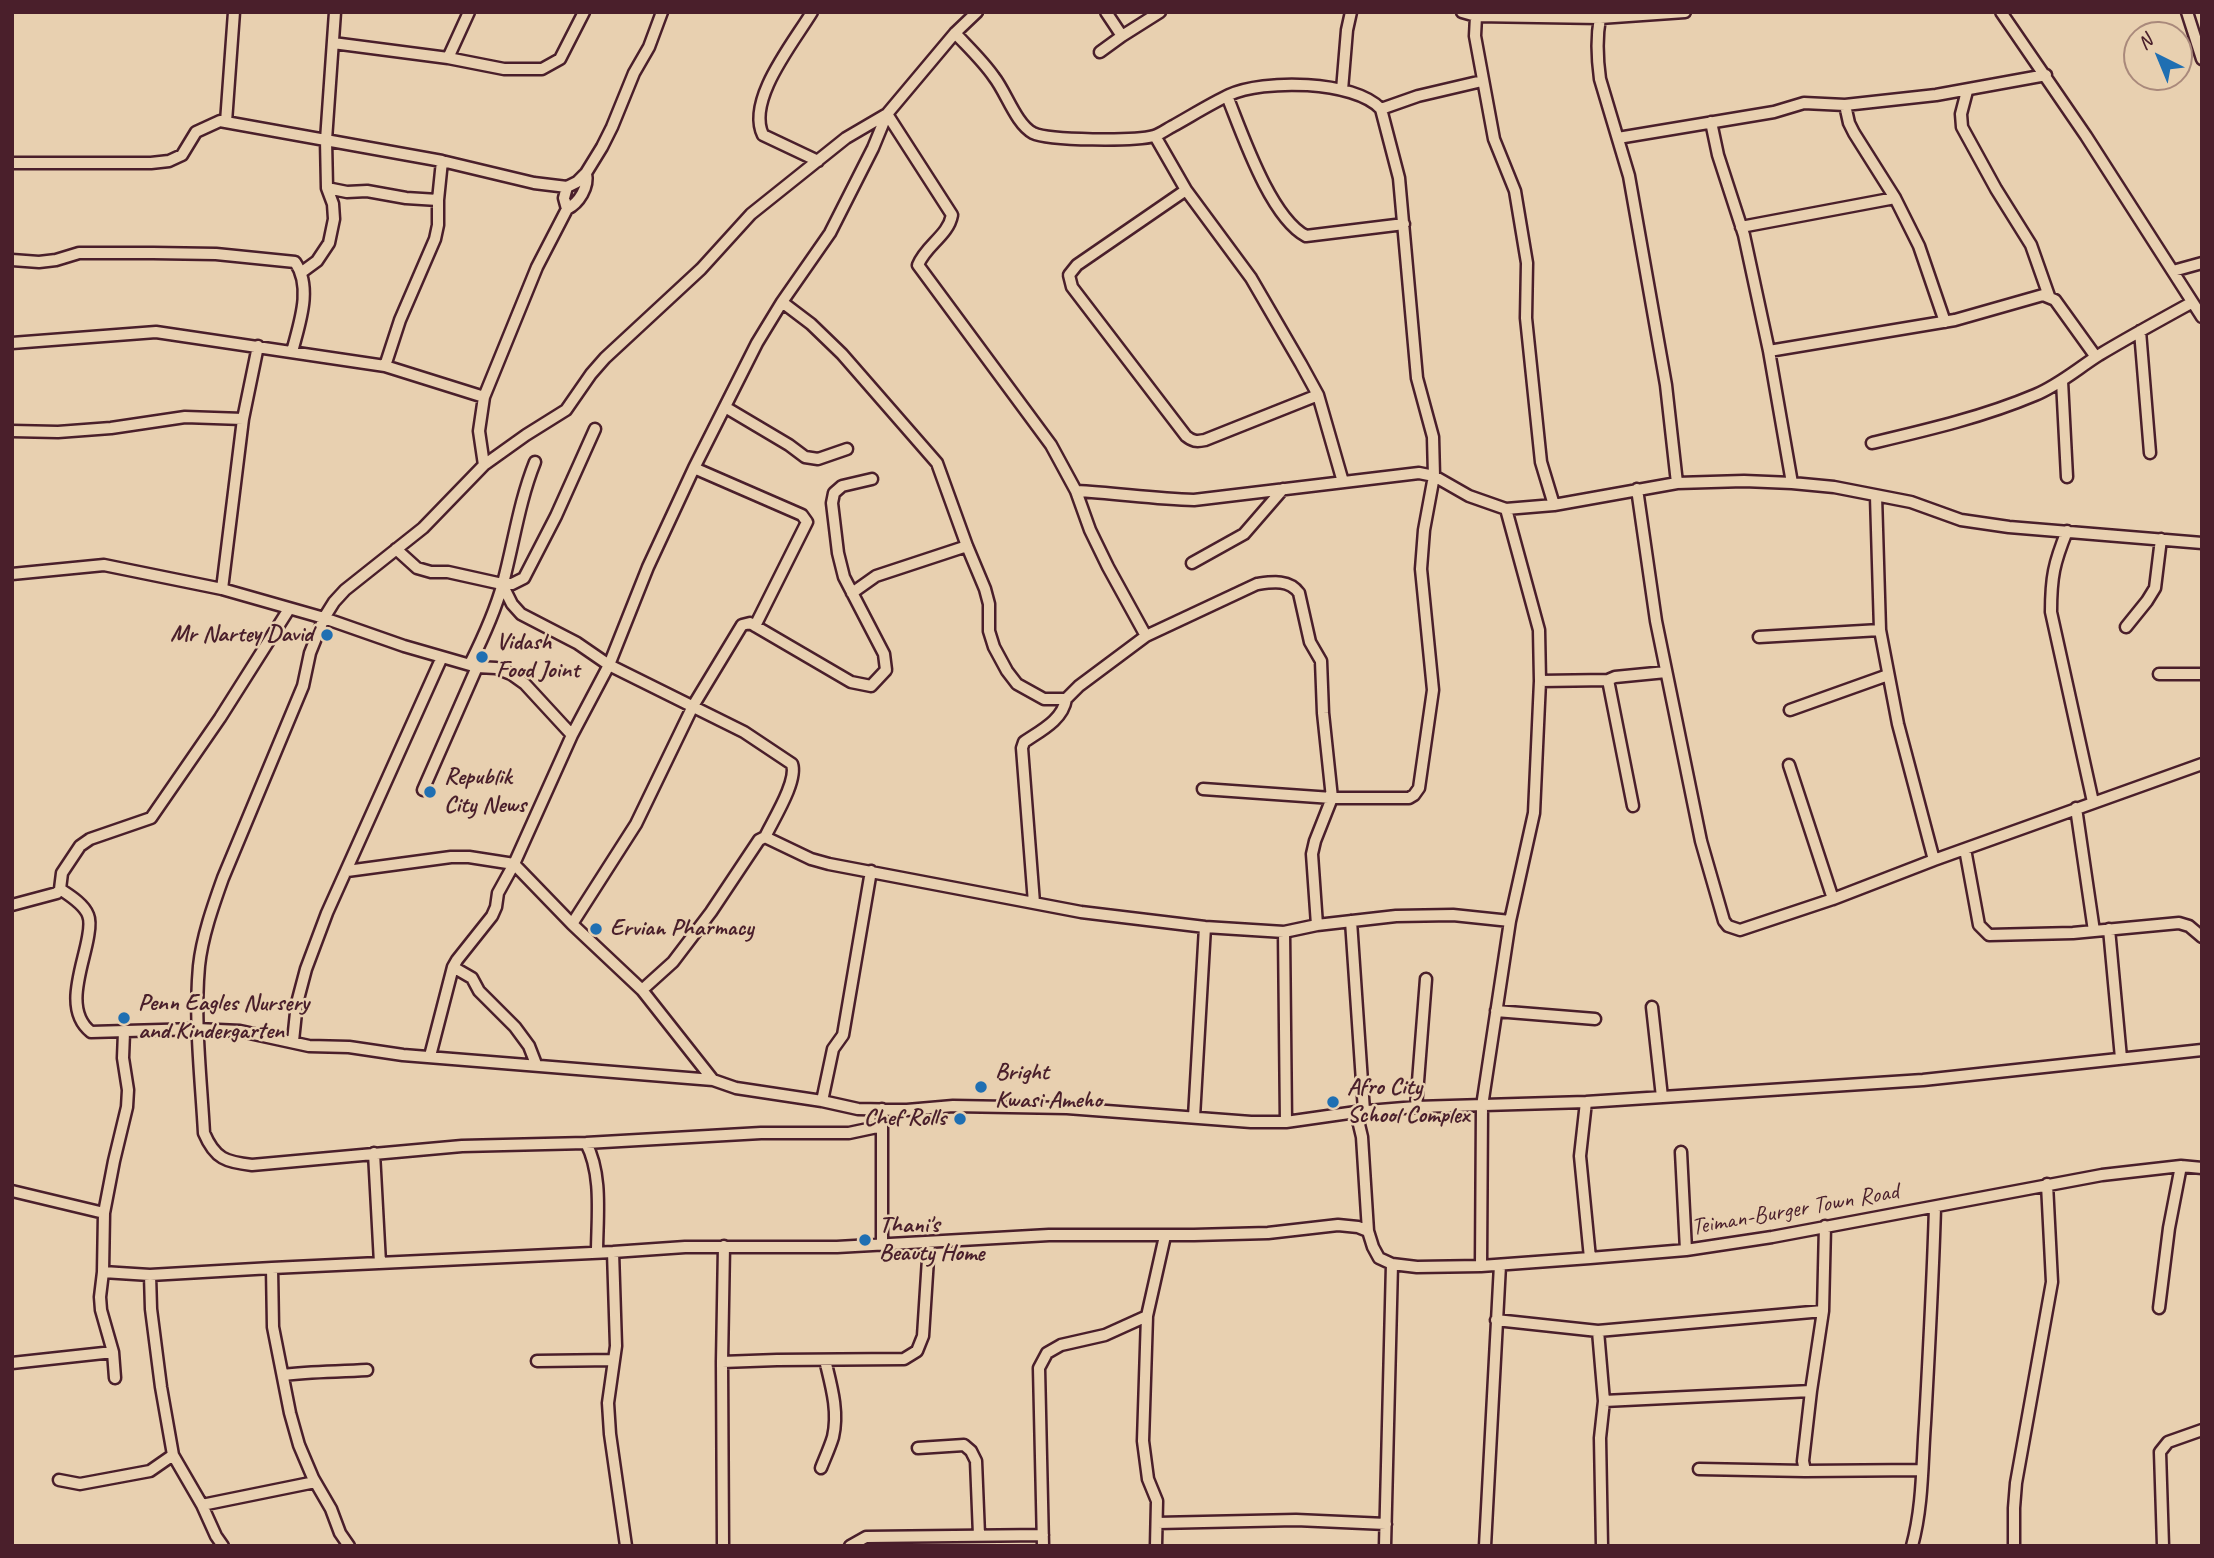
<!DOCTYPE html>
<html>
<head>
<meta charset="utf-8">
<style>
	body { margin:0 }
	#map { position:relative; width:2214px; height:1558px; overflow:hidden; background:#e8d0b0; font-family:Caveat,sans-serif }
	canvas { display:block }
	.frame { position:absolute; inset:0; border:14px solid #4a1f2b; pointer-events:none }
	.north { position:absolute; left:2123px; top:21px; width:70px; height:70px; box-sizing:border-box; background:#e8d0b0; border:2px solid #a9897b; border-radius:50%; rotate:317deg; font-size:19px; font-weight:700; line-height:28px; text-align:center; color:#4a1f2b }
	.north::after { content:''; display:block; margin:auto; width:24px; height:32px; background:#1f6fb2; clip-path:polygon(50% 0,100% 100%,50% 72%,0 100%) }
</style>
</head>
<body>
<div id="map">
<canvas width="2214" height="1558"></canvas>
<div class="frame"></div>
<div class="north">N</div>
</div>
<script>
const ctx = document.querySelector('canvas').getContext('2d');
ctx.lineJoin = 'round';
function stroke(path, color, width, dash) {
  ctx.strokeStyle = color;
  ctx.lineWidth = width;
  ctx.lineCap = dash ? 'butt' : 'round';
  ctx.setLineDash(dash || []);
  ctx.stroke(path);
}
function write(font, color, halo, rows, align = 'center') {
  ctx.font = font + ' Caveat,sans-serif';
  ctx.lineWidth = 5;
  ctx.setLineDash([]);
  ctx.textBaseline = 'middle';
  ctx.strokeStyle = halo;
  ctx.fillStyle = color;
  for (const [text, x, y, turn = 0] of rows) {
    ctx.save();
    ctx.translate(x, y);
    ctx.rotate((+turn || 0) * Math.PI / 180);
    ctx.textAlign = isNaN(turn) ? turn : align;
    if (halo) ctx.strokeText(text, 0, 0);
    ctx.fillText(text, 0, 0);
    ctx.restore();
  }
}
const minor = new Path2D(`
	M812,12C794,42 746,100 763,135L818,161
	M1462,12L1476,16L1600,18L1685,12
	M2001,12L2086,136L2202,317
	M2187,12L2202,59
	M1476,16L1475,36L1494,139L1515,191L1527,263L1526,318L1541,462L1554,505
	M1600,18C1596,39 1597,57 1600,79L1629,176L1666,385L1677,483
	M955,33C968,47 983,61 994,77C1006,92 1016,124 1033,133C1049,141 1136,141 1154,136C1161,134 1167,129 1173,126C1191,116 1210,104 1229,95C1263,79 1354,80 1381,109L1399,178L1417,378L1433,437L1434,476L1424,530L1421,569L1433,690L1419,788L1414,795L1409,798H1332L1203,789
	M1122,36L1160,12
	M333,43L448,58L504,69H542L560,59L584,12
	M1100,52L1122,36L1106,12
	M448,58L469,12
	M1342,90L1347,30L1351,12
	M1967,91L1961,114L1962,127L1996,189L2031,245L2049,296
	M1227,96C1242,133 1270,217 1306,236L1404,224
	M1845,105L1849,123L1854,133L1895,198L1919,246L1945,322
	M1381,109L1418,96L1482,81
	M887,114L952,215C948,236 926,245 918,265L1051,445L1076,491L1090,530L1108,567L1146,636
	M226,122L234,12
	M1711,122L1718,155L1744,235L1769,351L1792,483
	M1155,136L1186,190L1251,278L1301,364L1318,395L1343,482
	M1618,138L1774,112L1804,103L1845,105L1936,95L2046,75
	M12,163H151L169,161L182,155L196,132L220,121L442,161L534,183L567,187L577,182L586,173L602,147L612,127L634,73L649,47L662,12
	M327,188L347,192L367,191L406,198L438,200L442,161
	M1186,190L1077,265L1069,275L1072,287L1186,436C1192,441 1196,442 1205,440L1318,395
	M567,209C579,203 589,187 586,173
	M1741,227L1895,198
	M12,260L39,262L56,260L79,253H153L216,254L295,262C313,288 299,324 292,352
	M2173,271L2202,263
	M302,272L317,261L329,243L334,219L333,204L327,188L326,140L335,12
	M782,302L811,324L842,354L937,463L967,546L985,589L989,604V631L994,647L1007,671L1017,684L1044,699H1066L1079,686L1146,636L1257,584C1272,582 1289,579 1299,593L1310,642L1321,661L1323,713L1332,798L1315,841L1312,854L1317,925
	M2140,331L2150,453
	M12,343L156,332L385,366L484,397L479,431L484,465
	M1769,351L1955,320L2043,295L2055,300L2096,357
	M385,366L400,320L435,239L438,225V200
	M2062,381L2067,477
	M484,397L537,267L567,209L564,198L567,187
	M725,407L789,445L805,457L818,459L847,449
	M12,431L58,432L111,428L185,417L243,419
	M1872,443C1927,430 1983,417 2035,395C2059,385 2077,369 2099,355C2129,337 2160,320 2191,303
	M694,468L802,515L807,522L755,626
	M1637,489L1656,621L1701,841L1724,921L1728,926L1740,930L1833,899L1934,860L2202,764
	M1076,491C1116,493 1154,499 1194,500L1419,473L1434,476L1469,496L1506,509L1554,505L1677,483L1744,481L1792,483L1834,487L1911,502L1961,520L2009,527L2202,543
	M1876,496L1880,630L1898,724L1934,860
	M2067,531C2054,563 2051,577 2051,612L2093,802
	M396,549L417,568L431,572H448L502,584H512L524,578L556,516L595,429
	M1192,563L1244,534L1283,489
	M12,574L104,565L222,589L324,618L404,646L477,667L496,668L511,674L525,684L572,735
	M502,584L512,604L521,614L577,643L609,665L744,732L792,764C798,781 773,820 765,837L759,840L711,912L673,962L642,990
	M222,589L243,419L258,346
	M852,593L876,576L967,546
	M2126,627L2147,601L2155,588L2161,539
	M1759,637L1880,630
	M470,664C483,638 495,612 503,583C514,542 519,502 535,462
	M2159,674H2202
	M1540,681L1608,680
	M1790,710L1888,675
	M1789,765L1833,899
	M423,790L477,667
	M1633,806L1608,680L1615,677L1666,672
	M2076,808L2094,931
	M765,837L811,859L829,864L1081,912L1205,927L1284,932L1317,925L1396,916L1453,915L1510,921
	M1965,849L1979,925L1989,935L2073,933L2179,923L2189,926L2202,937
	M347,871L451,857H469L514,864L572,924L642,990L713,1080
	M60,889C69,895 84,904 88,915C91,922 89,931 88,937C83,967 63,1010 91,1032L197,1029L240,1031L309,1046L349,1047L403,1055L713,1080L736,1088L822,1101L858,1109L907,1110L953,1106L1067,1108L1251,1122H1286L1356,1112L1362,1137L1368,1231
	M1034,903L1022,748L1024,742C1040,731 1063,720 1066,699
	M12,905L57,893L60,889L62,873L80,846L90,839L151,818L220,718L289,609
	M1351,921L1364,1111
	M572,924L636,824L693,706L742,625L750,623L851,682L871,686L886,670L884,654L844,577L838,553L832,503L834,493L842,486L872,479
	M2109,929L2121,1058
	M1284,932L1286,1122
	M453,967L472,978L479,991L515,1027L529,1046L536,1064
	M1652,1007L1662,1097
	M1496,1011L1595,1019
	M293,1041L297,1003L306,969L327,913L442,657
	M430,1056L453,967L457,960L492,916L496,907L498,893L514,864L572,735L609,665L648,567L694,468L757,343L782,302L830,233L873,148L887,114
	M822,1101L833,1049L843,1035L871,871
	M1586,1102L1580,1156L1590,1258
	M1416,1107L1426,979
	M1356,1112L1416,1107L1586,1102L1923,1080L2202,1050
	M1194,1117L1205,927
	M882,1126L849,1133H761L586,1143L462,1146L252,1165C226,1162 215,1159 204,1133C201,1078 194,1021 199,966C202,937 213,906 223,878L303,686L310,653L324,618L334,602L345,590L423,528L484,465L526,435L566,410L591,374L605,358L701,269L751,214L846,138L887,114L955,33L977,12
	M586,1143C603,1175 597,1218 597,1253
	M1681,1152L1686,1250
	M374,1153L380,1263
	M12,1191L104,1213L103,1272L150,1275L272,1268L613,1252L685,1247H837L1049,1235H1194L1268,1233L1338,1225L1358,1227L1368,1231L1373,1247L1379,1258L1392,1264L1417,1267L1481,1266L1590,1258L1686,1250L1772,1237L2102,1175L2181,1166L2202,1168
	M104,1213L114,1161L127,1107L128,1090L123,1058L124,1032
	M882,1245V1109
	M613,1252L616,1346L608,1403L610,1434L626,1546
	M1481,1266L1482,1106L1510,921L1534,813L1540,681L1539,630L1506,509
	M272,1268L273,1327L290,1413L299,1445L313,1478L331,1509L340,1533L349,1546
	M103,1272L100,1297L101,1310L113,1352L115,1378
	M150,1275L151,1309L161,1387L173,1455L202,1505L216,1536L223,1546
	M2159,1308L2169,1228L2181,1166
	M1496,1320L1598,1331L1823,1311
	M1598,1331L1604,1401L1600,1438L1602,1546
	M537,1361L614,1360
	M722,1362L777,1360L904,1359L917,1351L923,1336L929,1243
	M12,1363L113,1352
	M283,1375C311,1371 339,1372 367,1370
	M1811,1391L1803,1461L1805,1471L1921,1470
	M1604,1401L1811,1391L1823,1311L1825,1226
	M918,1448L964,1445L971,1451L976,1461L979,1535
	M821,1468C825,1458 830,1447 833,1437C839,1411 831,1385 825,1360
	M1699,1469L1805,1471
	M59,1480L80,1484L150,1471L173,1455
	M202,1505L315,1482
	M1157,1523L1296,1520L1386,1524
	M723,1546L722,1362L724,1246
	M850,1546L866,1537L1043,1535
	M1043,1546L1039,1368L1047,1353L1061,1345L1105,1335L1147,1316
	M1156,1546L1157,1501L1148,1479L1143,1441L1147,1316L1165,1236
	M1385,1546L1392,1264
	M1485,1546L1500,1265
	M1912,1546C1923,1506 1922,1463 1925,1423C1929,1351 1933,1279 1935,1207
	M2014,1546V1508L2016,1483L2052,1282L2047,1184
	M2163,1546L2160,1452L2168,1442L2202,1430`);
const markers = [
	[327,635,7,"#1f6fb2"],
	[482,657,7,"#1f6fb2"],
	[430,792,7,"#1f6fb2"],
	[596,929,7,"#1f6fb2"],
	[124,1018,7,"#1f6fb2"],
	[981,1087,7,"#1f6fb2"],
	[1333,1102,7,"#1f6fb2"],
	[960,1119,7,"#1f6fb2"],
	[865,1240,7,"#1f6fb2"]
];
const poiNames = [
	["Mr Nartey David",313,635,"right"],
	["Vidash",496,643],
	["Food Joint",496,671],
	["Republik",444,778],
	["City News",444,806],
	["Ervian Pharmacy",610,929],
	["Penn Eagles Nursery",138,1004],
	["and Kindergarten",138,1032],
	["Bright",995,1073],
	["Kwasi Ameho",995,1101],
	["Afro City",1347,1088],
	["School Complex",1347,1116],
	["Chef Rolls",946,1119,"right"],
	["Thani's",879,1226],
	["Beauty Home",879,1254]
];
const streetNames = [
	["Teiman-Burger Town Road",1795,1210,-10]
];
stroke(minor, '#4a1f2b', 15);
stroke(minor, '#e8d0b0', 10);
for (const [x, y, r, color] of markers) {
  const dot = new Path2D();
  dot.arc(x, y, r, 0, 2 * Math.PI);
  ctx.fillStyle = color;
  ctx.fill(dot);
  stroke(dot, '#e8d0b0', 2.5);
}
write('bold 24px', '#4a1f2b', '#e8d0b0', poiNames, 'left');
write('24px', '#4a1f2b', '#e8d0b0', streetNames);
</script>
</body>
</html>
